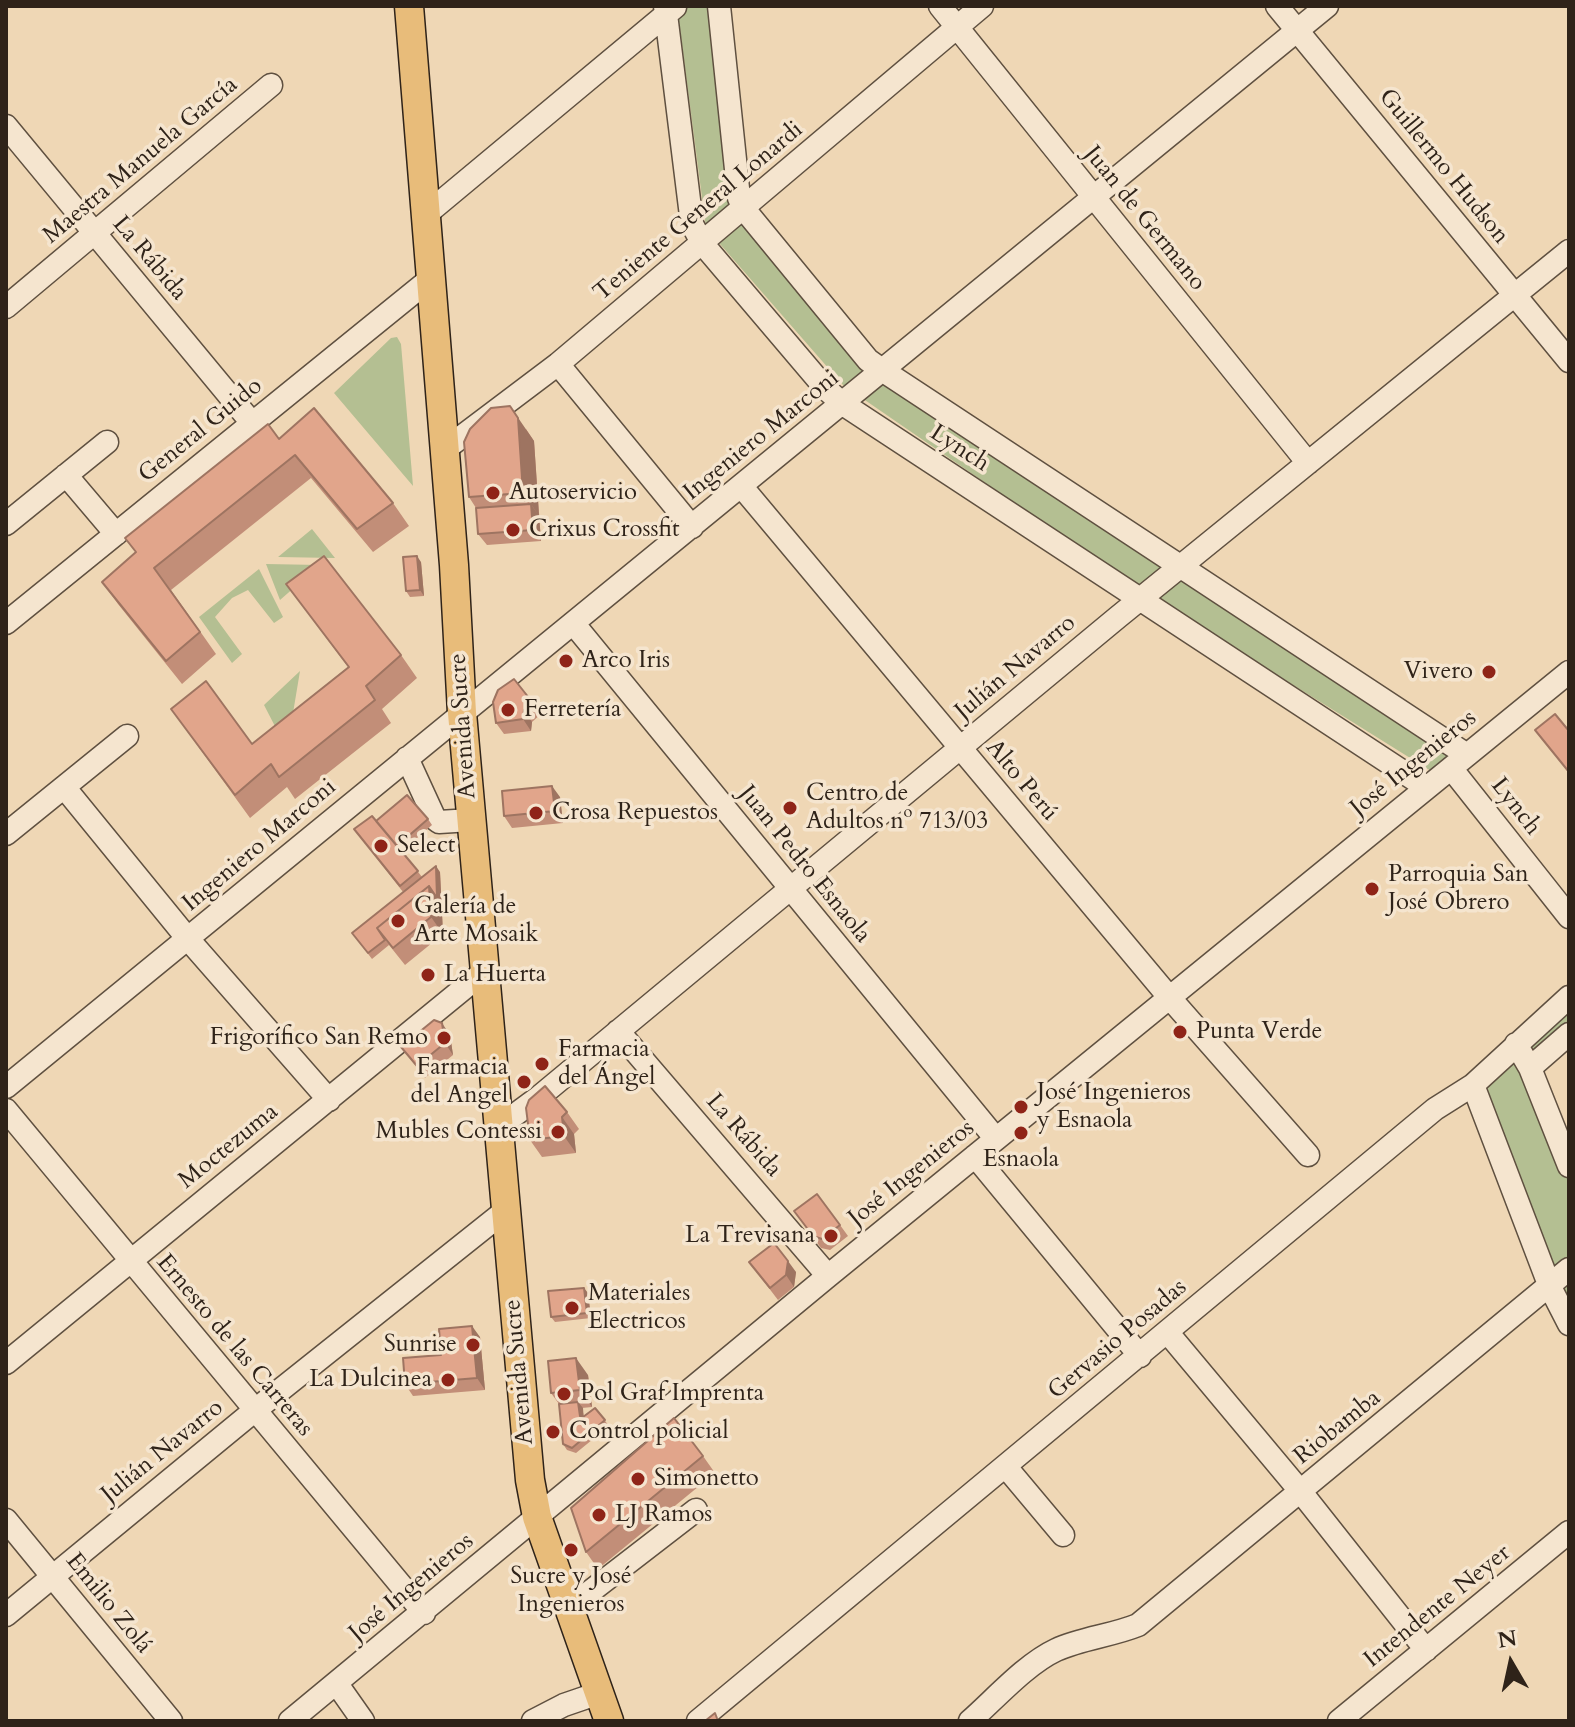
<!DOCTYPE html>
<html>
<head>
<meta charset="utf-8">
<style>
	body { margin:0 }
	#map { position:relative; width:1575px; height:1727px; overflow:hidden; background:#efd7b5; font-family:Cardo,serif }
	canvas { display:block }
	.frame { position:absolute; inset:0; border:8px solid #2f2319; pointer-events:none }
	.north { position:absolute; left:1471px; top:1623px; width:80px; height:80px; -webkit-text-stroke:6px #f5e5cf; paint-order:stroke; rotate:351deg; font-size:22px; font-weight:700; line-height:32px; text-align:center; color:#2f2319 }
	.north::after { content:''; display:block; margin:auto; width:28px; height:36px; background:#2f2319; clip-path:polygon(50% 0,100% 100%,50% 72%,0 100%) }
</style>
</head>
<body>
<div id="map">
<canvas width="1575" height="1727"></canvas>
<div class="frame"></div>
<div class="north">N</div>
</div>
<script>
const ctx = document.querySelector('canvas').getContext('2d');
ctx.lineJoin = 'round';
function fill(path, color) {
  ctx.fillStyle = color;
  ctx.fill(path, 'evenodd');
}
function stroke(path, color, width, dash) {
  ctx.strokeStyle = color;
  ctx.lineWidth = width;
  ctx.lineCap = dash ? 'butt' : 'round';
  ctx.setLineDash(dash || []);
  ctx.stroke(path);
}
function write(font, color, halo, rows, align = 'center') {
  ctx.font = font + ' Cardo,serif';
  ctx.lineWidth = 7;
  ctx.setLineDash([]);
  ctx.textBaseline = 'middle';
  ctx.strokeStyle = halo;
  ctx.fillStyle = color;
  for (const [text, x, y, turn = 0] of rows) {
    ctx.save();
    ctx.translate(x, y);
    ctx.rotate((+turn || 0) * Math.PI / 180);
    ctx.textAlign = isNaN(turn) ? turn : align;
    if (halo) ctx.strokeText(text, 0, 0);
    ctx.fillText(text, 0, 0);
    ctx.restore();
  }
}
const green = new Path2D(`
	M677,6H713L733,214L868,367L1455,754L1431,771L1144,592L843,385L706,228Z
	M397,337L401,344L413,486L334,393L391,338Z
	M312,529L335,558L278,557Z
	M266,564L320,565L280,600Z
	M259,569L283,617L274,623L248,590L232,598L215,617L242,654L232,663L199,617Z
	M300,671L291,725L279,734L264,705Z
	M1569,997V1034L1530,1068L1569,1166V1324L1473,1085Z`);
const minor = new Path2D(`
	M665,6L692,224L702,243L826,389L843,404L1426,787
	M719,6L739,198L744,209L868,360L882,370L1467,755
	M940,6L1308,463
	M1277,6L1569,361
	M6,126L252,423
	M424,216L675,7
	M6,307L271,85
	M558,364L692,527
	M444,450L558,364L982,6
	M66,475L116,534
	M742,487L1169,997L1308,1155
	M6,524L107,442
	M6,623L429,280
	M573,623L996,1139
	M407,758L435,819L439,822L471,820
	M1451,768L1569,917
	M64,787L188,939L329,1100
	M6,834L127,736
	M618,1031L828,1276
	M1516,1044L1530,1068L1569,1166
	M1530,1068L1569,1034
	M1473,1085L1550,1287L1569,1324
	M6,1087L1327,6
	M6,1110L424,1613
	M497,1128L539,1097L1118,617L1569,251
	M975,1156L1140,1356
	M1168,1333L1301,1492L1426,1650
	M6,1363L485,971
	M1006,1467L1063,1535
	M6,1520L171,1721
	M569,1608L696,1510
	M6,1615L254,1411L505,1211
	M337,1684L363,1721
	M290,1721L828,1276L1569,672
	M533,1721L564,1705L599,1693
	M698,1721L1435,1109L1473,1085L1569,997
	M970,1721C995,1699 1026,1664 1056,1650C1082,1638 1111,1636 1138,1625L1569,1269
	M1339,1721L1569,1532`);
const major = new Path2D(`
	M409,6L454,565L462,713L530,1480L537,1517L609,1721`);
const wall = new Path2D(`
	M526,429L534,441L541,541L487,545L478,534L476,508L469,497Z
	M279,439L393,503L409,526L373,552L311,478L171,590L216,654L182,684L118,604L102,582Z
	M421,562L424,596L410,597L406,591Z
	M286,584L401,655L417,678L382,709L391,723L295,799L287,787L250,818L171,709L252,744L348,667Z
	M533,703L541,714L532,722L531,731L504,734L496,723Z
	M560,797L563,823L512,828L504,816Z
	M428,819L432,825L402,851L422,877L440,872L443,934L405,965L389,945L372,959L352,933L403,892L354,829L376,821Z
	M450,1035L453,1055L425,1078L401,1047Z
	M567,1112L579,1129L574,1134L576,1153L542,1157L530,1140Z
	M794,1211L840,1225L848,1236L830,1250L821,1248Z
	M749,1262L796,1272L794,1287L778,1300Z
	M588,1293L591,1318L555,1322L551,1317Z
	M480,1337L485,1390L413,1396L405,1384L441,1355Z
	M588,1375L592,1407L582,1408L584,1417L595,1408L609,1426L576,1453L567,1450L563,1444L559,1404L551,1393Z
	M703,1456L715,1473L598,1569L586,1552Z`);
const shadedWall = new Path2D(`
	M510,406L534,441L539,516L523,493Z
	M531,504L539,516L541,541L533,530Z
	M417,556L421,562L424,596L420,590Z
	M524,710L532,722L531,731L523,719Z
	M552,786L560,797L563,823L555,811Z
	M436,866L440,872L443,934L431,917L429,886Z
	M442,1023L450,1035L453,1055L445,1043Z
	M562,1117L574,1134L576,1153L564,1136Z
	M788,1261L796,1272L794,1287L786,1275Z
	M584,1288L588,1293L591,1318L587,1313Z
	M472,1326L480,1337L485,1390L477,1378Z
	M576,1358L588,1375L592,1407L580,1390Z
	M578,1402L583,1408L584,1422L580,1416Z`);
const building = new Path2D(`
	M510,406L518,418L523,493L469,497L464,442L470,429L491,408Z
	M314,408L393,503L357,529L295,455L154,568L200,632L166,661L102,582L136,552L125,538L268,424L279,439Z
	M531,504L533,530L478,534L476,508Z
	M324,556L401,655L366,686L375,700L279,777L271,764L235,795L171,709L206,681L252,744L349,667L286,584Z
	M417,556L420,590L406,591L403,557Z
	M514,679L533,703L524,710L523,719L496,723L493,702L498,690Z
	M1555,714L1569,731V772L1535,730Z
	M552,786L555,811L504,816L502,791Z
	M407,795L428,819L397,846L376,821Z
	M372,816L418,871L400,886L354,829Z
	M436,866L437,898L429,886L377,928L385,940L368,953L352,933Z
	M429,886L431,917L393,948L377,928Z
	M434,1020L442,1023L445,1043L417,1066L401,1047Z
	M545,1086L567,1112L562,1117L564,1136L530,1140L526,1108L529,1100Z
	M817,1194L840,1225L822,1239L813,1236L794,1211Z
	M774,1243L788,1261L786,1275L770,1288L749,1262Z
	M584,1288L587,1313L551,1317L548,1291Z
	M472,1326L477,1378L405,1384L403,1358L441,1355L439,1329Z
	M576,1358L580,1390L551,1393L548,1361Z
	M578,1402L580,1416L583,1417L595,1408L605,1420L572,1448L563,1444L559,1404Z
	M674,1418L703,1456L586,1552L571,1508Z
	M715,1713L718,1721H705Z`);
const markers = [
	[493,493,8,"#8f2418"],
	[513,530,8,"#8f2418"],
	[566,661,8,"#8f2418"],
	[1489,672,8,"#8f2418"],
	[508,710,8,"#8f2418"],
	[790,808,8,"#8f2418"],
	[536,813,8,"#8f2418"],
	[381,846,8,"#8f2418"],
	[1372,889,8,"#8f2418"],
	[398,921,8,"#8f2418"],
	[428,975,8,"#8f2418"],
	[1180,1032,8,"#8f2418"],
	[444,1038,8,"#8f2418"],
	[542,1064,8,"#8f2418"],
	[524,1082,8,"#8f2418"],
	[1021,1107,8,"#8f2418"],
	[558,1132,8,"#8f2418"],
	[1021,1133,8,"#8f2418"],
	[831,1236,8,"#8f2418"],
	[572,1308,8,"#8f2418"],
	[473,1345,8,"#8f2418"],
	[448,1380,8,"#8f2418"],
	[564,1394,8,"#8f2418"],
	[553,1432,8,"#8f2418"],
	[638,1479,8,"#8f2418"],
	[599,1515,8,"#8f2418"],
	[571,1550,8,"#8f2418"]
];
const streetNames = [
	["Maestra Manuela García",141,161,-40],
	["Guillermo Hudson",1443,167,51],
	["Teniente General Lonardi",699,212,-40],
	["Juan de Germano",1144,219,51],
	["La Rábida",149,259,50],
	["General Guido",201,431,-39],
	["Ingeniero Marconi",762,436,-39],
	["Lynch",959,449,33],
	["Julián Navarro",1016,668,-40],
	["Avenida Sucre",464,726,-94],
	["José Ingenieros",1414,764,-39],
	["Alto Perú",1021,781,50],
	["Lynch",1515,807,52],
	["Ingeniero Marconi",260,846,-40],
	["Juan Pedro Esnaola",804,865,51],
	["La Rábida",743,1136,49],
	["Moctezuma",229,1147,-39],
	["José Ingenieros",912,1174,-39],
	["Gervasio Posadas",1118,1340,-40],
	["Ernesto de las Carreras",234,1346,50],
	["Avenida Sucre",520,1372,-95],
	["Riobamba",1338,1428,-39],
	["Julián Navarro",163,1452,-39],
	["José Ingenieros",412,1588,-40],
	["Emilio Zolá",108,1604,51],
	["Intendente Neyer",1438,1607,-39]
];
const poiNames = [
	["Autoservicio",509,493],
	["Crixus Crossfit",529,530],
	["Arco Iris",582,661],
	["Vivero",1473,672,"right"],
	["Ferretería",524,710],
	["Centro de",806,794],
	["Adultos nº 713/03",806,822],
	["Crosa Repuestos",552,813],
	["Select",397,846],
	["Parroquia San",1388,875],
	["José Obrero",1388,903],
	["Galería de",414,907],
	["Arte Mosaik",414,935],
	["La Huerta",444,975],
	["Punta Verde",1196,1032],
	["Frigorífico San Remo",428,1038,"right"],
	["Farmacia",558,1050],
	["del Ángel",558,1078],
	["Farmacia",508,1068,"right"],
	["del Angel",508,1096,"right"],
	["José Ingenieros",1037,1093],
	["y Esnaola",1037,1121],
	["Mubles Contessi",542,1132,"right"],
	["Esnaola",1021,1160,"center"],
	["La Trevisana",815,1236,"right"],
	["Materiales",588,1294],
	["Electricos",588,1322],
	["Sunrise",457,1345,"right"],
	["La Dulcinea",432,1380,"right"],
	["Pol Graf Imprenta",580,1394],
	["Control policial",569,1432],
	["Simonetto",654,1479],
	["LJ Ramos",615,1515],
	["Sucre y José",571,1577,"center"],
	["Ingenieros",571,1605,"center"]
];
fill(green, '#b4bf92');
stroke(minor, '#5f5040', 25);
stroke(major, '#2f2319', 31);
stroke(minor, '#f5e5cf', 22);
stroke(major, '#e8bc7a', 28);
fill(wall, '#c28e78');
fill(shadedWall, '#9e7461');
fill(building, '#e1a58b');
stroke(building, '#9e7461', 2);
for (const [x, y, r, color] of markers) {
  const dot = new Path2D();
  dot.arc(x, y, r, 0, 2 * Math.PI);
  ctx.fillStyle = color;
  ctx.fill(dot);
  stroke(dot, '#f5e5cf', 3);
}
write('24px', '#2f2319', '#f5e5cf', streetNames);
write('24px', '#2f2319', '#f5e5cf', poiNames, 'left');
</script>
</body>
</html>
